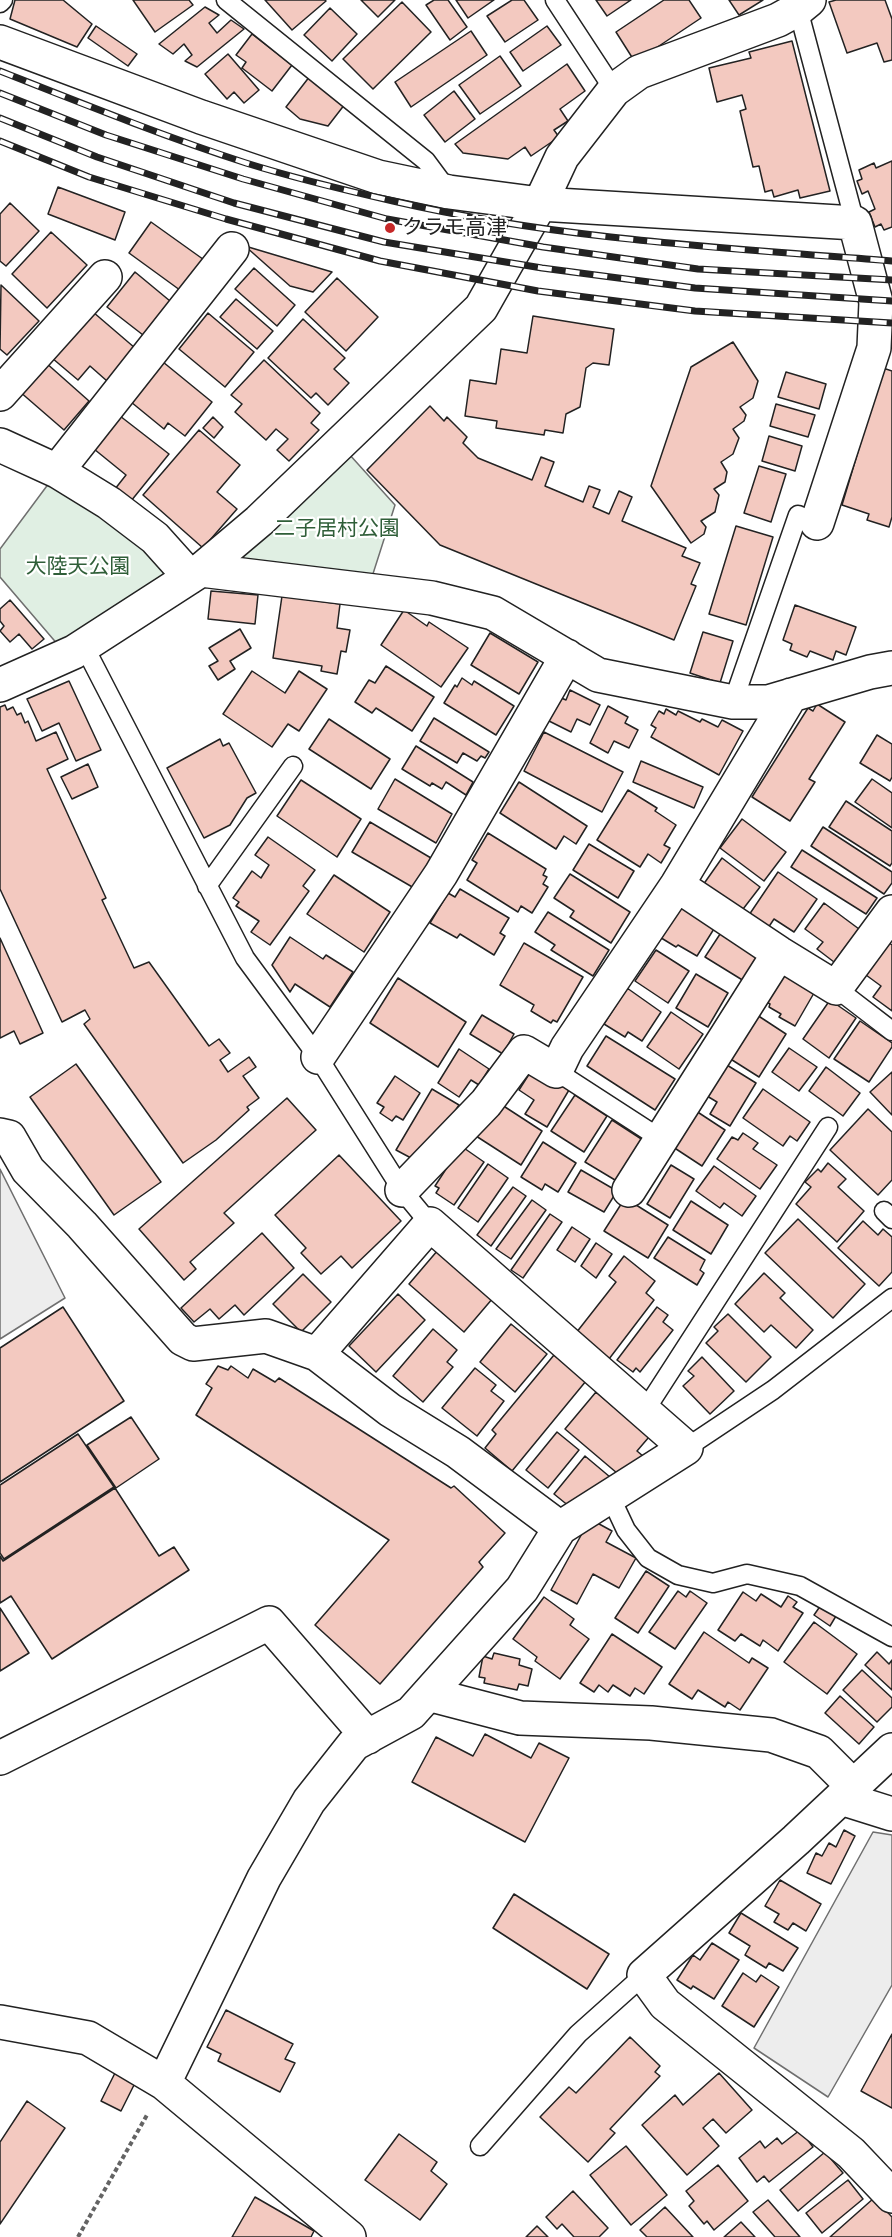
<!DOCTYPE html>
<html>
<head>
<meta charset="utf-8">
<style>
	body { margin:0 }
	canvas { display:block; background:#fff }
</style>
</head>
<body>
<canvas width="892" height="2237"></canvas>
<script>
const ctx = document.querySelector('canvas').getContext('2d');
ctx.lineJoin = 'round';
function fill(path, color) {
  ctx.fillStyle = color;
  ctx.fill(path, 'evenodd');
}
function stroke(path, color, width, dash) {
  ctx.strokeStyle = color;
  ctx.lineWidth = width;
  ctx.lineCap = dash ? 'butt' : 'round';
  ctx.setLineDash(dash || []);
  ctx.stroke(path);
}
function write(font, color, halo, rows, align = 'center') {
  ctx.font = font + ' "Open Sans","Noto Sans JP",sans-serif';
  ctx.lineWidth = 4.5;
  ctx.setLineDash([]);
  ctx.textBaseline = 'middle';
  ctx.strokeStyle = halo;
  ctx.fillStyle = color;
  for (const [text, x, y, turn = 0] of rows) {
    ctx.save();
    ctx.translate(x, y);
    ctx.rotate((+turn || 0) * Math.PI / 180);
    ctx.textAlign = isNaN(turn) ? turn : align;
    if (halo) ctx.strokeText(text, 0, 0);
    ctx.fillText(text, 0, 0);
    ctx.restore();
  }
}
const green = new Path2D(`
	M349,454L395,505L371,580L247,568L240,547Z
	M55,475L184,576L65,653L0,577V549Z`);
const parking = new Path2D(`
	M0,1169L65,1298L0,1339Z
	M873,1832L892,1835V1985L828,2097L754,2048Z`);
const building = new Path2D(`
	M15,0H63L92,24L77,47L10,19Z
	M133,0H189L193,5L155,32Z
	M265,0H325L326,1L292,30Z
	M361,0H395L378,17Z
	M434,0H448L467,27L450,40L426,5Z
	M456,0H494L468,18Z
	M512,0H524L538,20L505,42L487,16Z
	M596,0H631L607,16Z
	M664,0H689L701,18L635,62L616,32Z
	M729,0H763L739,15Z
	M836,0H885L892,19V60L884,62L877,43L847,53L829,2Z
	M402,2L431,32L373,89L343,59Z
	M205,7L219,15L209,23L217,33L231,20L244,29L197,67L185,61L192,55L184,44L173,54L159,44Z
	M330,8L357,34L332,61L304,35Z
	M96,26L137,54L128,66L88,38Z
	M547,26L561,45L523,71L510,52Z
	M471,31L487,55L411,107L395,82Z
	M252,34L292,65L272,91L242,68L246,62L236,55Z
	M792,41L830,191L800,198L798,190L774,197L772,190L765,192L759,166L753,167L740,111L746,109L742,95L717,102L709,68L751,58L749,52Z
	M228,54L259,90L244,103L234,92L227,99L205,74Z
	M500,56L521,86L480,114L459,85Z
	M567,64L585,91L560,109L568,121L554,130L559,137L531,156L525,147L508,159L463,153L455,144Z
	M310,76L345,104L328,126L300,119L286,107Z
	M454,91L475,119L445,142L424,115Z
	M892,161V227L884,230L881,224L875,227L869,212L875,209L868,191L862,194L857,181L862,179L859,170L874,163L876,168Z
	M58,187L125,212L115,240L48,214Z
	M10,203L39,231L6,266L0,261V214Z
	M151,222L207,262L184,293L129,253Z
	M51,232L87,265L47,308L12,274Z
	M245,246L332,272L313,292L290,286Z
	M254,268L295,305L277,326L235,289Z
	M135,272L170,301L143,335L107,307Z
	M337,278L378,317L346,351L305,312Z
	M1,285L39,321L7,355L0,349Z
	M236,299L273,331L257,349L220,317Z
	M93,312L135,348L107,381L90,366L78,380L52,358Z
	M208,313L254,352L225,387L179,349Z
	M533,316L614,329L609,365L593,363L586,368L580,407L566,414L563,433L545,430L544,435L496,428L497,421L465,416L470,380L496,384L501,349L527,353Z
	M303,319L345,358L334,369L349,383L328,405L316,393L311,398L268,358Z
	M733,342L758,381L753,398L740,407L746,415L744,421L733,429L739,438L733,454L721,462L727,472L725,482L714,489L719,495L715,512L701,521L706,527L704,534L691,543L651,486L691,367Z
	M264,360L320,413L311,423L319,430L289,461L277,450L288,439L276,429L266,440L235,412L242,404L231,395Z
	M45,362L89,401L64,430L19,391Z
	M163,362L212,402L185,436L168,423L164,429L131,402Z
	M883,368L892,371V517L889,527L867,520L869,514L842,505Z
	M786,372L826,384L819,409L778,397Z
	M776,404L815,415L808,437L770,426Z
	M430,406L444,421L447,417L467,437L463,443L478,458L532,480L541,457L554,462L545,486L583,502L589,486L600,490L593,507L609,514L619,491L632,497L622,521L686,548L682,556L700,563L691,584L696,586L674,640L440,545L367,470Z
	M120,416L169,454L131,501L115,489L126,475L94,449Z
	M213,417L223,427L214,438L203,428Z
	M199,430L240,465L217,492L237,509L203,548L143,495Z
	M769,436L802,446L795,471L762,461Z
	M759,466L786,474L771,522L744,513Z
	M736,526L773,537L746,625L709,614Z
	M211,591L258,595L255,624L208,619Z
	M282,596L340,604L337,628L350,630L346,652L341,651L337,674L321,671L322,666L273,658Z
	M10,600L44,639L32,649L19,634L10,642L0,631L4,626L0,621V609Z
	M795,605L856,627L846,655L836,651L833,660L810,651L807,657L790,650L792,644L783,640Z
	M404,610L427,626L429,622L468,648L441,687L381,645Z
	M240,629L251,648L230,661L235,669L218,680L209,666L218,661L209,648Z
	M703,632L733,641L720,683L690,673Z
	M490,633L538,662L519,694L471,665Z
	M386,666L434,697L412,731L376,708L372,713L355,702L369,680L375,683Z
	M252,671L285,693L299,671L327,689L299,731L288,724L272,747L223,714Z
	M462,678L472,685L474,681L514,706L496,735L444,703L455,685L457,687Z
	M69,681L101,750L76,761L59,723L42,731L27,699Z
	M570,690L600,705L590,725L577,719L571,732L547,720L559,697L566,700Z
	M817,704L845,722L809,779L815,782L790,821L752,797L808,708L813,711Z
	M5,705L7,710L13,707L17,715L21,713L25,723L28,721L36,741L56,732L68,759L47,769L106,898L102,900L134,968L149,962L209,1046L219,1039L230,1053L220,1060L228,1072L249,1057L256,1067L243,1076L259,1098L247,1107L249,1110L216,1140L183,1163L84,1024L90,1019L85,1010L62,1022L0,889V707Z
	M608,706L628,717L625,723L638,730L629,748L614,741L608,753L590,743Z
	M666,709L676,715L678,711L700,722L702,719L718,727L722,720L743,731L719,775L651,737L656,728L651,725L659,711L664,714Z
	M434,718L489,752L485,758L481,756L477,761L463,753L457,763L420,741Z
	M329,719L390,759L371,789L309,749Z
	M544,732L623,772L602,812L524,771Z
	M877,735L892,744V777L890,781L860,763Z
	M220,739L223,746L229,743L256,793L247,798L230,825L204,838L167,768Z
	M416,746L473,782L466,795L446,782L442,789L432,783L430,786L402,769Z
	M641,761L703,787L694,808L633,782Z
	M88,764L98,787L72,799L61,777Z
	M395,779L452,814L436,843L378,809Z
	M872,779L892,793V828L855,802Z
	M301,780L361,819L337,857L277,816Z
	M519,782L587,826L576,844L564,836L556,849L500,813Z
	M628,790L657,808L655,811L676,825L664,845L670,848L661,863L648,854L640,867L597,840Z
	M846,801L892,831V863L890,866L829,827Z
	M742,819L786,852L764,881L720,848Z
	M370,822L431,858L414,888L352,852Z
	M823,827L892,872V883L884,894L811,846Z
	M488,833L546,869L543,875L547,877L543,884L548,887L532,913L521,906L518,912L467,880L477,863L472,860Z
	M268,837L315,870L303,886L309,891L270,945L251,932L259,921L236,906L239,902L233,898L252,871L261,878L269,865L255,855Z
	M589,844L634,871L618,898L573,870Z
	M802,850L877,898L866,914L791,867Z
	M722,858L760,887L740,913L703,885Z
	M778,872L817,899L794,932L774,919L768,928L749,915Z
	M570,874L630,912L611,943L570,917L574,911L554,898Z
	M334,875L390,912L364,952L307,914Z
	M460,889L509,918L500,933L505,936L494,955L460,934L457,938L430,923L448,893L455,897Z
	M679,901L717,924L697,956L678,945L676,947L658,936Z
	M824,903L859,929L834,962L817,949L823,942L805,929Z
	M548,912L609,950L593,976L551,950L555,945L535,932Z
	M724,928L762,953L744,981L705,957Z
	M290,937L323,959L326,955L353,972L330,1007L295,984L290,992L272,965Z
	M0,938L43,1033L20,1044L14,1031L0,1038Z
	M524,943L583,977L557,1022L553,1020L551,1023L531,1011L534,1005L500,985Z
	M889,943L892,945V1011L873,997L881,986L866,975Z
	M656,950L689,971L668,1003L635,981Z
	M782,973L814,993L795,1026L779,1017L781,1014L769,1007L770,1004L765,1001Z
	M696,974L728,993L708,1027L676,1008Z
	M398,978L466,1022L438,1067L370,1023Z
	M627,988L661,1012L642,1041L628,1032L625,1037L604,1024Z
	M830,1000L856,1018L829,1058L803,1039Z
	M671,1012L703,1034L679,1069L647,1047Z
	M482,1015L514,1034L503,1054L470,1034Z
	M757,1015L786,1034L759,1077L729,1058Z
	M860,1021L892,1043V1047L869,1082L834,1059Z
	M606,1036L675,1079L655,1110L587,1066Z
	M789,1048L817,1067L799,1091L772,1072Z
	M459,1049L489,1069L479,1085L471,1080L459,1097L438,1083Z
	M722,1062L756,1083L730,1126L710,1114L717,1102L702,1093Z
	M76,1064L161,1182L114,1215L30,1097Z
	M826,1067L860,1093L843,1116L809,1091Z
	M533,1068L569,1090L547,1127L525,1114L534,1100L519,1090Z
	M892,1072V1115L870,1092Z
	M395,1076L420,1093L403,1120L396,1116L392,1121L380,1113L384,1107L377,1103Z
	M432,1089L459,1105L447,1123L411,1158L396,1150Z
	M763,1089L810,1122L797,1141L790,1136L783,1146L743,1118Z
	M575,1095L607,1116L584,1152L551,1131Z
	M287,1098L316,1130L224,1213L234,1223L190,1262L196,1269L184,1280L139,1229Z
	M502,1105L542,1131L521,1165L476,1136Z
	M693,1109L725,1130L702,1166L670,1145Z
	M868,1109L892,1132V1180L878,1195L830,1150Z
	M612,1120L646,1142L620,1183L585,1162Z
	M743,1133L758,1143L753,1149L777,1165L760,1189L717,1159L732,1137L738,1140Z
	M543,1142L576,1163L558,1192L545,1184L542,1190L521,1177Z
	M461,1146L484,1162L454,1205L436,1193L439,1188L435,1186Z
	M339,1155L401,1221L352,1268L341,1256L321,1274L301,1253L306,1248L275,1215Z
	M828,1163L846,1179L838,1187L864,1211L837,1242L796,1204L811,1187L805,1182L818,1169L821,1172Z
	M488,1164L508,1178L478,1222L458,1208Z
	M671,1165L694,1179L670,1218L647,1204Z
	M714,1166L756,1196L742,1216L724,1203L720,1208L696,1191Z
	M581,1170L617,1191L604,1212L568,1192Z
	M513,1187L526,1196L491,1246L477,1235Z
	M625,1198L668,1225L648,1258L604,1231Z
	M532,1200L546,1210L511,1259L496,1249Z
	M691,1201L728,1225L711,1254L673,1230Z
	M550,1214L562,1222L523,1278L511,1270Z
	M798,1219L865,1284L833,1318L765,1253Z
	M863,1221L878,1235L883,1229L892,1237V1272L879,1286L838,1248Z
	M572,1227L590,1239L575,1262L557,1250Z
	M262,1233L294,1268L244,1315L235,1305L219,1319L210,1309L194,1322L181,1308Z
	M668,1237L705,1260L700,1270L704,1273L697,1285L654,1258Z
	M596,1243L612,1254L596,1278L581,1266Z
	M438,1250L493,1298L464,1332L409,1284Z
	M624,1256L655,1281L646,1293L654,1300L609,1359L576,1333L616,1282L609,1276Z
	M764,1273L785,1293L780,1298L813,1330L796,1348L771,1325L764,1332L735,1304Z
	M303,1274L331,1302L301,1332L273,1304Z
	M398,1294L425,1320L376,1372L349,1346Z
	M63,1307L124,1401L0,1482V1348Z
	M657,1307L668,1315L663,1322L673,1330L640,1372L636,1368L633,1372L617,1360Z
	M728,1314L771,1357L746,1382L706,1343L718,1331L714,1327Z
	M511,1324L547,1354L515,1392L480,1362Z
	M433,1329L457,1350L447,1362L453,1367L423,1402L393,1376Z
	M554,1355L586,1381L512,1471L485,1448L496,1434L492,1430Z
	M702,1357L734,1391L710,1414L683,1386L694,1376L688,1371Z
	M218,1366L228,1370L231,1366L248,1378L253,1369L275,1382L279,1378L451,1488L454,1486L505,1533L479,1562L483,1567L380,1684L315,1625L389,1540L196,1415L212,1388L206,1384Z
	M475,1368L496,1385L491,1391L504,1401L477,1436L442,1408Z
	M596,1392L649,1437L637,1451L650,1462L624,1479L565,1429Z
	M131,1417L159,1459L116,1488L87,1445Z
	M557,1432L579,1450L548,1488L526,1470Z
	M78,1434L114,1487L4,1559L0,1553V1485Z
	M585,1456L610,1477L596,1494L575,1511L554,1494Z
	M115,1488L159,1556L174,1547L189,1570L52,1659L11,1596L0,1603V1556L3,1561Z
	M590,1519L612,1531L606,1542L636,1558L619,1588L593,1574L577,1604L551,1590Z
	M646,1571L669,1586L638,1633L615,1618Z
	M678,1591L686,1597L690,1591L707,1603L675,1649L649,1632Z
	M743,1592L756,1601L761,1594L781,1607L788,1596L797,1602L793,1607L803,1613L778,1651L763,1640L760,1646L741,1634L735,1641L718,1630Z
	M544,1597L574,1619L570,1625L589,1639L560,1679L535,1661L537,1657L513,1639Z
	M821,1605L836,1616L830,1626L814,1615Z
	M0,1608L29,1653L0,1671Z
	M814,1622L857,1654L827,1694L784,1662Z
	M704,1632L749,1663L752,1658L768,1668L740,1710L728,1702L725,1707L698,1690L692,1699L669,1684Z
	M612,1634L662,1667L644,1694L635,1688L630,1696L613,1685L608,1692L599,1685L594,1692L580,1683Z
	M877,1652L889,1664L892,1660V1690L865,1665Z
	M494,1653L520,1659L519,1665L532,1669L528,1686L519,1684L517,1690L484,1683L485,1678L479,1677L483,1656L492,1659Z
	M862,1670L892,1698V1707L877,1722L843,1690Z
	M840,1696L874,1727L859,1744L825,1713Z
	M485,1734L531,1758L539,1743L569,1758L525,1842L412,1782L436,1737L473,1756Z
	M844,1830L855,1836L831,1884L807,1873L816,1853L822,1856L829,1843L836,1847Z
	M780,1880L821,1904L806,1931L793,1923L788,1930L774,1922L779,1914L765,1906Z
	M514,1894L609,1954L587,1989L493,1928Z
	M741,1913L798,1948L783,1971L769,1963L766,1968L745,1955L750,1946L729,1933Z
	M712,1943L739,1960L714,1999L693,1986L691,1989L677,1980L693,1955L700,1960Z
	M743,1973L756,1982L761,1975L779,1987L754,2027L722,2006Z
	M226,2010L293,2044L285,2059L295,2063L280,2092L218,2061L221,2054L207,2047Z
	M892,2034V2108L861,2091Z
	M630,2037L660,2066L655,2072L660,2076L610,2129L615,2133L588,2162L540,2117L569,2087L576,2093Z
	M115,2073L135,2083L121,2111L101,2101Z
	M719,2073L752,2110L726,2133L713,2119L703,2128L719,2146L687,2175L642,2125L675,2095L683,2105Z
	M27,2101L65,2128L0,2224V2142Z
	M800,2130L813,2147L769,2182L764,2176L757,2182L739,2158L760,2141L765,2148L777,2138L782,2144Z
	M399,2134L437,2162L431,2171L447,2184L420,2220L365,2180Z
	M626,2146L667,2195L631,2225L590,2175Z
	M825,2152L843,2173L798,2211L780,2190Z
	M718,2165L748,2201L714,2230L707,2221L704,2224L689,2206L694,2201L686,2191Z
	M848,2180L863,2199L822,2233L806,2213Z
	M573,2191L608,2228L599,2237H574L562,2224L557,2229L546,2217Z
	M255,2197L314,2231L311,2237H232Z
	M874,2198L892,2217V2237H830Z
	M768,2200L800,2237H775L753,2212Z
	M665,2207L693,2237H647L640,2230Z
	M741,2222L755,2237H724Z
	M537,2226L548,2237H526Z`);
const path = new Path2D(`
	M78,2237L147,2115`);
const lane = new Path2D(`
	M226,0L426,161L449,192
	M555,0L614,90
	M0,3L3,0
	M798,9L855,223
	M84,646L245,958L318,1057L402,1190L430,1224
	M733,702L798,515L817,523
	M207,886L293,766
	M836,988L892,1031
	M556,1071L661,1139
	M884,1211L892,1219
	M644,1412L828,1127
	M686,1448L773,1390L892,1298
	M610,1496L626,1530L648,1558L678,1575L713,1583L747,1574L800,1586L892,1637
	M480,2146L578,2034L644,1975`);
const street = new Path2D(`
	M0,42L201,117L378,177L449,192L540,204L855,223L876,302L874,348L817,523
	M0,394L105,277
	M0,445L57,471L109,503L155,538L190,577
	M57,471L232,249
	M201,570L432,598L493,613L598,675L733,702H768L870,672L892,668
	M0,685L74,652L201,570L259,521L481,308L540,204L562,157L614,90L639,72L778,20L798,9L809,0
	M677,885L779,953L836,988L892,912
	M318,1057L441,874L567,656
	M0,1135L9,1137L28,1170L82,1225L183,1339L193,1344L266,1336L317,1354L390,1410L458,1452L560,1528
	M402,1190L486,1103L524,1052L556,1071L567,1048L677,885L791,695
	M629,1190L779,953
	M428,1694L520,1718L651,1723L771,1735L819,1752L853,1786
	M892,1750L796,1840L644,1975L665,2004L851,2153L892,2196
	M0,1758L269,1623L368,1737
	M841,1798L892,1814
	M0,2022L88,2038L164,2083L349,2237
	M164,2083L264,1878L309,1801L354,1744L411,1713L522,1589L560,1528L686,1448L430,1224L317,1354`);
const rail = new Path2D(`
	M0,71C81,103 163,136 246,163C294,178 344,190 393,201C557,239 725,248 892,261
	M0,93L106,135L243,179L387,219L543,247L698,269L892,280
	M0,118L97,157L234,203L384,242L542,268L695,288L892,301
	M0,141L89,177L226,219L380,261L538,291L695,311L892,323`);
const markers = [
	[390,228,6,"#c62828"]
];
const poiNames = [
	["クラモ高津",402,228]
];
const parkNames = [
	["二子居村公園",337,529],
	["大陸天公園",78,567]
];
fill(green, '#e0efe3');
stroke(green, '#6f6f6f', 1.5);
fill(parking, '#ededed');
stroke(parking, '#6f6f6f', 1.5);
fill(building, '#f3c9c0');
stroke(building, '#222', 1.5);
stroke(lane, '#222', 21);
stroke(street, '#222', 36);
stroke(path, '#646464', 4, [4.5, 3]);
stroke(lane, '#fff', 18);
stroke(street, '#fff', 33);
stroke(rail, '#222', 7);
stroke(rail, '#fff', 4.5, [14]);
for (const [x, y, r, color] of markers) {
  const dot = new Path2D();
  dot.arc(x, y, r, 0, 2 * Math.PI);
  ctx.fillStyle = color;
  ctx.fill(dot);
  stroke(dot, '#fff', 2);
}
write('21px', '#222', '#fff', poiNames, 'left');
write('21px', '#2f5e38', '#fff', parkNames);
</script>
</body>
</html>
